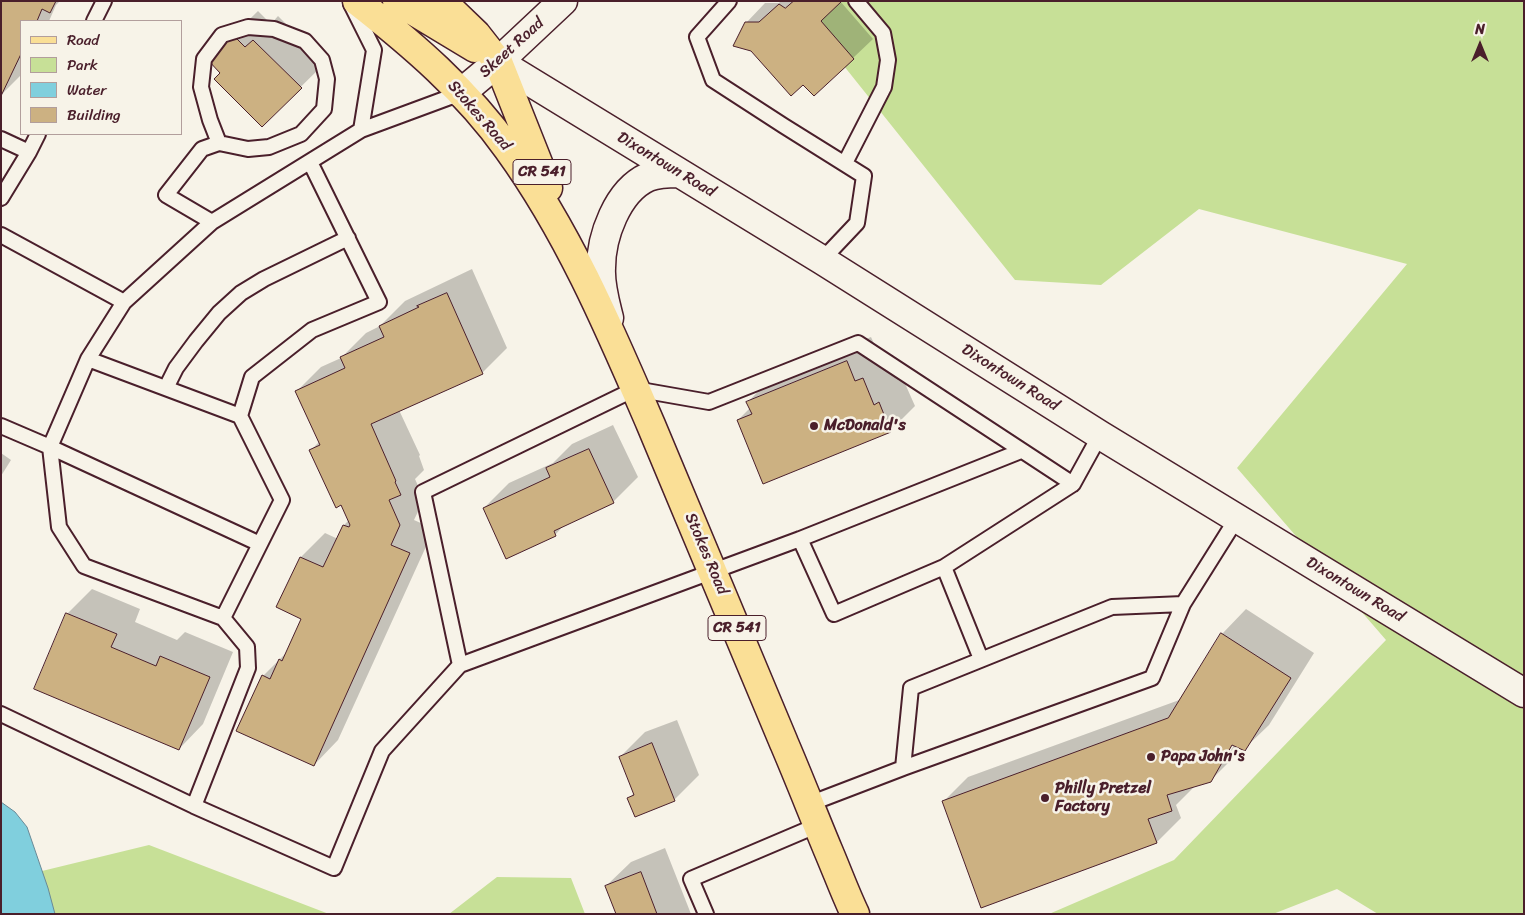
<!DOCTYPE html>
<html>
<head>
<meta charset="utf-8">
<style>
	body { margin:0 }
	#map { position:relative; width:1525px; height:915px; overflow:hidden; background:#f7f3e8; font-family:Sriracha,sans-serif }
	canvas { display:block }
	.frame { position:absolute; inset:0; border:2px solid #4a1f2b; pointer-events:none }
	.legend { position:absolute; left:20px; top:20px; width:162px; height:115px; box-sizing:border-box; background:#f7f3e8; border:1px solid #b29e9c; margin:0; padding:6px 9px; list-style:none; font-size:15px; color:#4a1f2b }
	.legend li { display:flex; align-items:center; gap:10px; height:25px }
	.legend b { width:25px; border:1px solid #b29e9c }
	.north { position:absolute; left:1455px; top:20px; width:50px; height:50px; -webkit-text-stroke:4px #f7f3e8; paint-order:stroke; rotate:0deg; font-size:14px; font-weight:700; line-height:20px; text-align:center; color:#4a1f2b }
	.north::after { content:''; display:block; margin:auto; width:18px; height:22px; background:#4a1f2b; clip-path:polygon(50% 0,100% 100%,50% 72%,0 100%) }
</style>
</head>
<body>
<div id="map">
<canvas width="1525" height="915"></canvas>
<div class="frame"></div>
<ul class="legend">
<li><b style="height:6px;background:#fadf96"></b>Road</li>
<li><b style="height:14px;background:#c7e097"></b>Park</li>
<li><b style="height:14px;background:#80cfdd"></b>Water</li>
<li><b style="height:14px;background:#ccb182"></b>Building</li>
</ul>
<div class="north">N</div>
</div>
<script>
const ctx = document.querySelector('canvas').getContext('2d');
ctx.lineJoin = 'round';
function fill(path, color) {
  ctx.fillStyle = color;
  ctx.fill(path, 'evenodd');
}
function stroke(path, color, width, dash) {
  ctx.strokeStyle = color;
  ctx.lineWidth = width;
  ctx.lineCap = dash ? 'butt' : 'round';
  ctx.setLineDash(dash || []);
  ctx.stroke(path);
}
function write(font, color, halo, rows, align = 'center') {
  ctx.font = font + ' Sriracha,sans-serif';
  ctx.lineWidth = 5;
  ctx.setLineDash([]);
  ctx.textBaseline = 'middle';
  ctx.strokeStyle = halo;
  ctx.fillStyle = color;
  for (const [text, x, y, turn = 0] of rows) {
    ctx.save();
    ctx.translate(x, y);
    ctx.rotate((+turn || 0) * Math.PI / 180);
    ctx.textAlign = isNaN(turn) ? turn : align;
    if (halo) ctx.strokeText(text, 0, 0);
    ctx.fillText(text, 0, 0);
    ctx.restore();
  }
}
const green = new Path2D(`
	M792,1H1524V914H1378L1337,889L1273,914H1049L1174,860L1386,640L1237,468L1407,264L1199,209L1101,285L1015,280Z
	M1,823L42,871L149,845L329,914H1Z
	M497,877L571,878L585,914H449Z`);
const water = new Path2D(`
	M1,802L15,812L27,827L48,888L55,914H1Z`);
const shadow = new Path2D(`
	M1,1H60L56,5L49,21H21V75L1,95Z
	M781,1H840L873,39L814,95L746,23L765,3H779Z
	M258,11L271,24L278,16L325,63L262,125L222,73L209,59Z
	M472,269L507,348L482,373L399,410L420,455L419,456L424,470L415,479L424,499L414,520L434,529L338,740L314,765L263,676L288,651L303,618L301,557L325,533L338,539L344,525L349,520L311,450L320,441L296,392L321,367L341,358L366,333L380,326L405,301Z
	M871,337L880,357L888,354L899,381L903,379L915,406L890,431L738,420L750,408L748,402L772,377Z
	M613,425L638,477L613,502L566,523L555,535L484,508L509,483L553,463L572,444Z
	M1,453L11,460L1,476Z
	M92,589L140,609L135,622L177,640L185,632L233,652L203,724L179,749L36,689L68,613Z
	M1246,609L1314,653L1269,725L1244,749L1240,747L1235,756L1210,781L1196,785L1176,805L1181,818L1157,842L982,906L943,802L968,777L1182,699L1222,634ZM1234,739L1237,740L1224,762H1221Z
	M677,720L699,775L674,800L629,798L635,792L620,757L645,732Z
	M665,848L691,914H617L606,886L631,862Z`);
const building = new Path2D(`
	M1,1H56L50,13L42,9L37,21H21V54L1,96Z
	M794,1H842L821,21L854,59L814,96L803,85L791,96L751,51L733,46L745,22H759L779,4L785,8Z
	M232,34L245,47L253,40L302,88L262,127L214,79L220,73L207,59Z
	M447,293L483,374L371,424L396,481L395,482L401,495L389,500L400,525L391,545L410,553L314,766L236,731L262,675L270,679L279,659L282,661L301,619L276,607L300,557L323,567L343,525L349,527L350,525L341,505L336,508L309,450L320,445L295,391L345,368L340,357L384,337L379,326L419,307L417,306Z
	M847,361L855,381L863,378L874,405L879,402L891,432L763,484L737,420L752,414L746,402Z
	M589,449L614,503L554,531L556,536L506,559L483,508L550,477L546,468Z
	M66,613L117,634L111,647L156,666L160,656L210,677L179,750L34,689Z
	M1221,633L1291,678L1245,751L1232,745L1211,782L1167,795L1172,811L1148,819L1157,843L981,908L942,801L1168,718Z
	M652,743L675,801L635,817L627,798L634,795L619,757Z
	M641,872L657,914H616L605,886Z`);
const service = new Path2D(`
	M729,1L697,37L713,80L784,126L864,176L857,223L822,260
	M351,4L374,50L361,130
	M94,21L104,1
	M1,139L29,152
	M845,163L884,87L888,60L883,33L856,1
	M1,198L29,152L38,134
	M212,222L166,195L202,149L219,143L248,149L269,147L301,134L324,109L327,79L322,60L305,41L274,29L248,27L222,35L204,59L201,87L210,120L219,143
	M1,235L124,302
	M88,359L240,416
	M166,388L176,368L196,341L219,313L241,293L264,279L348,238
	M1,426L50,447L88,359L124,302L212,222L361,130L461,93
	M50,447L59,527L84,566L223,618L247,647L248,668L194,806L334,868L382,751L460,665L423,492L635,389L709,402L858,343L1073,484L1100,435
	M50,447L260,544
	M800,539L834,614L944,567L981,659
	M944,567L1073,484
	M223,618L282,500L240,416L252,377L312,330L379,302L310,162
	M460,665L800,539L1021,451
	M1,714L194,806
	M903,768L1152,678L1183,604
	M809,804L903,768L911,688L1112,607L1183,604L1237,518
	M706,914L691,879L818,825`);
const tertiary = new Path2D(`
	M498,62L822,260L1100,435L1524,693
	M461,93L498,62L563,1
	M609,318C605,302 600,285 601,268C601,237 617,191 648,177C658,173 668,173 679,173`);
const primary = new Path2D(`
	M357,1C412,44 467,91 508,149C569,233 610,330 651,425C696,531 740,637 784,743C799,778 813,814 828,850C837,871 845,893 855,914
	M397,1L475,48
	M438,1L450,9L476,34L498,62L548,188`);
const markers = [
	[814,426,5,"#4a1f2b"],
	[1151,757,5,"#4a1f2b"],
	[1045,798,5,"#4a1f2b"]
];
const shields = [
	[542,172,58],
	[737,628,58]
];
const shieldNames = [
	["CR 541",542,172],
	["CR 541",737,628]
];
const streetNames = [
	["Skeet Road",512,48,-42],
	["Stokes Road",479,116,49],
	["Dixontown Road",666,165,31],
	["Dixontown Road",1010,378,32],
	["Stokes Road",706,554,67],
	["Dixontown Road",1355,590,31]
];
const poiNames = [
	["McDonald's",824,426],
	["Papa John's",1161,757],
	["Philly Pretzel",1055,789],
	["Factory",1055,807]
];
fill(green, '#c7e097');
fill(water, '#80cfdd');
stroke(water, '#6a8996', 1);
fill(shadow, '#0003');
fill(building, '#ccb182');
stroke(building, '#4a1f2b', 1);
stroke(service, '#4a1f2b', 18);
stroke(tertiary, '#4a1f2b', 31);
stroke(primary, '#4a1f2b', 31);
stroke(service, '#f7f3e8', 14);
stroke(tertiary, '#f7f3e8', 28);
stroke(primary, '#fadf96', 28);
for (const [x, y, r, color] of markers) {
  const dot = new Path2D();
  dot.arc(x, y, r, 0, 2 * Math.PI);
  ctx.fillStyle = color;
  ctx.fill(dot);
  stroke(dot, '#f7f3e8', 2);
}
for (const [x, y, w] of shields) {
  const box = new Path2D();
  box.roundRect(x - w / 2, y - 12.5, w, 25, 4);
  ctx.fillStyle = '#f7f3e8';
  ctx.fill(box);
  stroke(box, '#4a1f2b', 1);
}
write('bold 15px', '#4a1f2b', null, shieldNames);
write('16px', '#4a1f2b', '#f7f3e8', streetNames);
write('bold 16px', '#4a1f2b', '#f7f3e8', poiNames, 'left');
</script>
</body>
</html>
